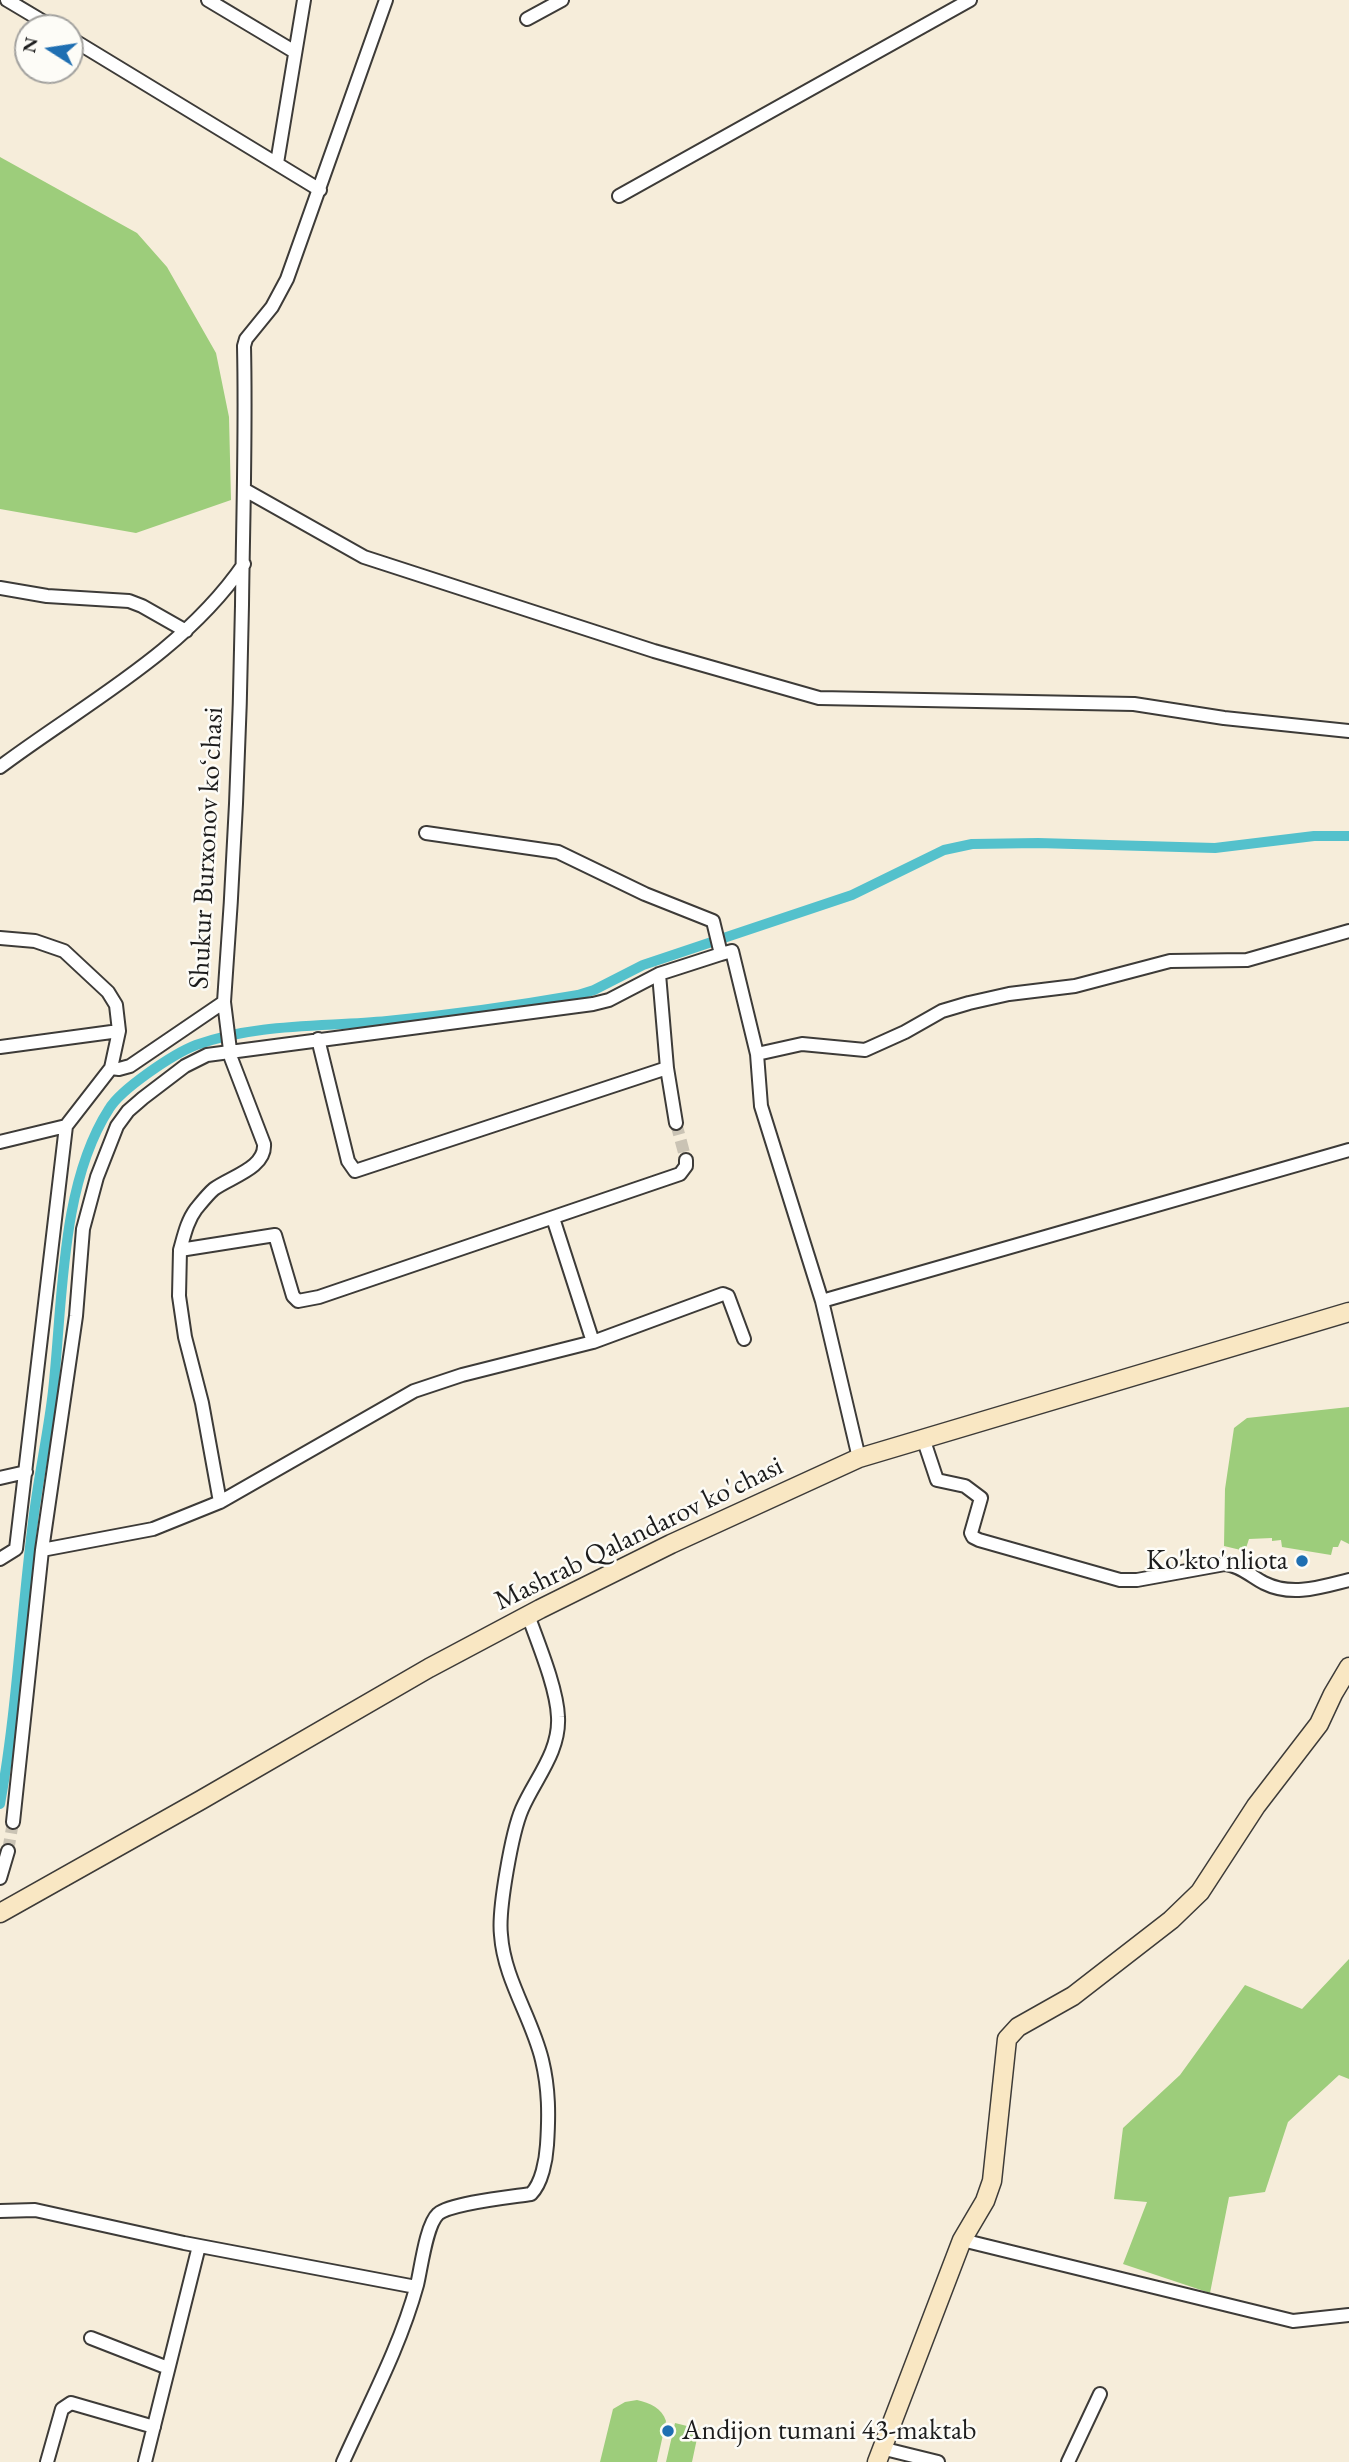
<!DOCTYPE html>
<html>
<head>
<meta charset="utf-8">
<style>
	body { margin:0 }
	#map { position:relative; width:1349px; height:2462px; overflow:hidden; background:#f6edda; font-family:"EB Garamond",serif }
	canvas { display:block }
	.north { position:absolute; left:14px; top:14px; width:70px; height:70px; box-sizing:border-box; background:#fdfcf7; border:2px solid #a3a29f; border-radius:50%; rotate:282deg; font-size:19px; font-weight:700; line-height:28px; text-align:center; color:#1c1c1c }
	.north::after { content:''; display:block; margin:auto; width:24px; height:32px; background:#1f6fb2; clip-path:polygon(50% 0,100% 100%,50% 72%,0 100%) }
</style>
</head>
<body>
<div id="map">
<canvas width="1349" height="2462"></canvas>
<div class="north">N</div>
</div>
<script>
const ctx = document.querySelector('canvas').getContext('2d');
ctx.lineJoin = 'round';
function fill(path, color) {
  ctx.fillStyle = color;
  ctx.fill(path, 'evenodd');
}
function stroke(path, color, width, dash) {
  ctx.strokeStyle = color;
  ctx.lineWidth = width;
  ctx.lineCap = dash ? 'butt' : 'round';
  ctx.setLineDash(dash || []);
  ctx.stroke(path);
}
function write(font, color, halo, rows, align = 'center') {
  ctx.font = font + ' "EB Garamond",serif';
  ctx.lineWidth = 5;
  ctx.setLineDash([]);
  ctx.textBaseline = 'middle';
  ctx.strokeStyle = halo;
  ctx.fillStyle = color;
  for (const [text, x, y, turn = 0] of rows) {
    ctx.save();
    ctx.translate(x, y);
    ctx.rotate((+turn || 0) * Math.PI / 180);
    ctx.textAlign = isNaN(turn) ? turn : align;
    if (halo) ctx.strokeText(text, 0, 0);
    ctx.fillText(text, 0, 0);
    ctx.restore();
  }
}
const green = new Path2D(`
	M0,157L137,233L167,267L216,353L229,417L231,500L136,533L0,509Z
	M1349,1407V1544L1341,1540L1338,1547H1333L1331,1555L1282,1547L1281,1540L1272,1541V1538L1249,1539L1245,1551L1224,1546L1225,1489L1234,1428L1247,1418Z
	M1349,1959V2079L1339,2075L1288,2122L1265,2192L1229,2197L1210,2293L1123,2264L1147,2202L1114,2199L1123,2128L1180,2075L1245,1985L1302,2009Z
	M637,2400C650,2403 662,2408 666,2421L657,2462H600L613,2409L625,2402Z
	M675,2423L699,2429L692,2462H666Z`);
const canal = new Path2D(`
	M0,1804C17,1711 21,1616 33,1522C38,1478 48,1435 53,1391C63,1302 60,1185 109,1109C121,1089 173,1054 196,1045C256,1023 324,1027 387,1021C451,1015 515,1006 578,995L594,990L643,965L852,895L944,850L972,844L1038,843L1215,848L1314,836H1349`);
const streetTunnel = new Path2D(`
	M676,1123L686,1160
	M8,1851L13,1822`);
const street = new Path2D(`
	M7,0L54,28
	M208,0L295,52
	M527,19L562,0
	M70,38L320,190
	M277,163L304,0
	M619,196L970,0
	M245,490L364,557L654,651L819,698L1134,704L1224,718L1349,731
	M0,588L47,596L129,601L142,606L186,631
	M0,767C84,704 183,653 244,564
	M0,938L35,941L64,951L108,992L116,1005L119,1031L111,1068L66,1126
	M721,954L732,951L757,1054L761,1106L822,1301L859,1458
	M659,974L667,1068L676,1123
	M224,1002L231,1058L264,1144C266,1168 230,1177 214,1189C208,1194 201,1203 196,1209C187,1221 184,1236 180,1250L275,1235L293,1296L298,1301L319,1297L680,1174L686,1166V1160
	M318,1039L348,1161L355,1171L667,1068
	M0,1047L119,1031
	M757,1054L802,1044L865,1050L905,1032L942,1011L969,1003L1009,994L1075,986L1170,961L1247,960L1349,931
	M111,1068L119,1069L130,1066L224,1002C234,870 240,738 242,605C243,519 246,433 244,346L246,339L272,307L287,279L386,0
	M0,1142L66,1126
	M553,1218L593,1342
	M180,1250L179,1296L185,1337L202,1403L220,1502
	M822,1301L1349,1150
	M923,1438L937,1480L965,1486L981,1498L971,1533L973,1537L979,1540L1120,1580H1137L1225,1564C1239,1565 1251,1576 1264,1583C1292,1597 1321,1587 1349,1580
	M0,1478L26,1472
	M42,1550L153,1529L220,1502L414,1391L462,1375L593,1342L723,1294L728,1296L744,1339
	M0,1559L16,1549L66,1126
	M13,1822L42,1550L76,1316L83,1229L97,1177L117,1126L128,1111L143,1098L185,1066L207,1055L593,1004L609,1000L659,974L721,954L713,921L645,894L558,852L426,833
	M0,1878L8,1851
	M0,2211L35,2210L184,2243L416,2287
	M962,2240L1293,2321L1349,2315
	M91,2338L168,2368
	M881,2448L938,2462
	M47,2462L62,2409L71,2403L154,2427
	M145,2462L199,2246
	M343,2462C369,2404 400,2347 417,2285C421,2269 426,2225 438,2214C451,2203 511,2197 531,2194C542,2183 546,2160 547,2145C549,2115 549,2089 542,2060C532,2018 504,1979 501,1935C498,1910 512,1832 522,1809C535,1779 560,1752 558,1717C557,1688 538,1643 528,1615
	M1068,2462L1100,2394`);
const secondary = new Path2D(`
	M0,1913L201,1800L429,1668L540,1609L671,1544L859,1458L1349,1312
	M877,2462L962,2240L985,2201L992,2181L1007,2039L1018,2027L1073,1996L1171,1920L1200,1892L1256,1806L1319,1724L1333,1694L1349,1667`);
const markers = [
	[1302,1561,7,"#1f6fb2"],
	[668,2431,7,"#1f6fb2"]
];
const streetNames = [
	["Shukur Burxonov koʻchasi",207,848,-87],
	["Mashrab Qalandarov ko'chasi",639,1534,-26]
];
const poiNames = [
	["Ko'kto'nliota",1288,1561],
	["Andijon tumani 43-maktab",682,2431,"left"]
];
fill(green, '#9dcd7b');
stroke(canal, '#54c1cc', 10);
stroke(streetTunnel, '#cac3b4', 12, [12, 6]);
stroke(street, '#3d3b38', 16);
stroke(secondary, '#3d3b38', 21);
stroke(street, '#fff', 12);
stroke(secondary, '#f9e7c3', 18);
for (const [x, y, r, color] of markers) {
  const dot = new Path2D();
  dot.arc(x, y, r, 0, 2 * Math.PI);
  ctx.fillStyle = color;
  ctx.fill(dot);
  stroke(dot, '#fdfcf7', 2.5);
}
write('28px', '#1c1c1c', '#fdfcf7', streetNames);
write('28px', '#1c1c1c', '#fdfcf7', poiNames, 'right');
</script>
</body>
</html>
